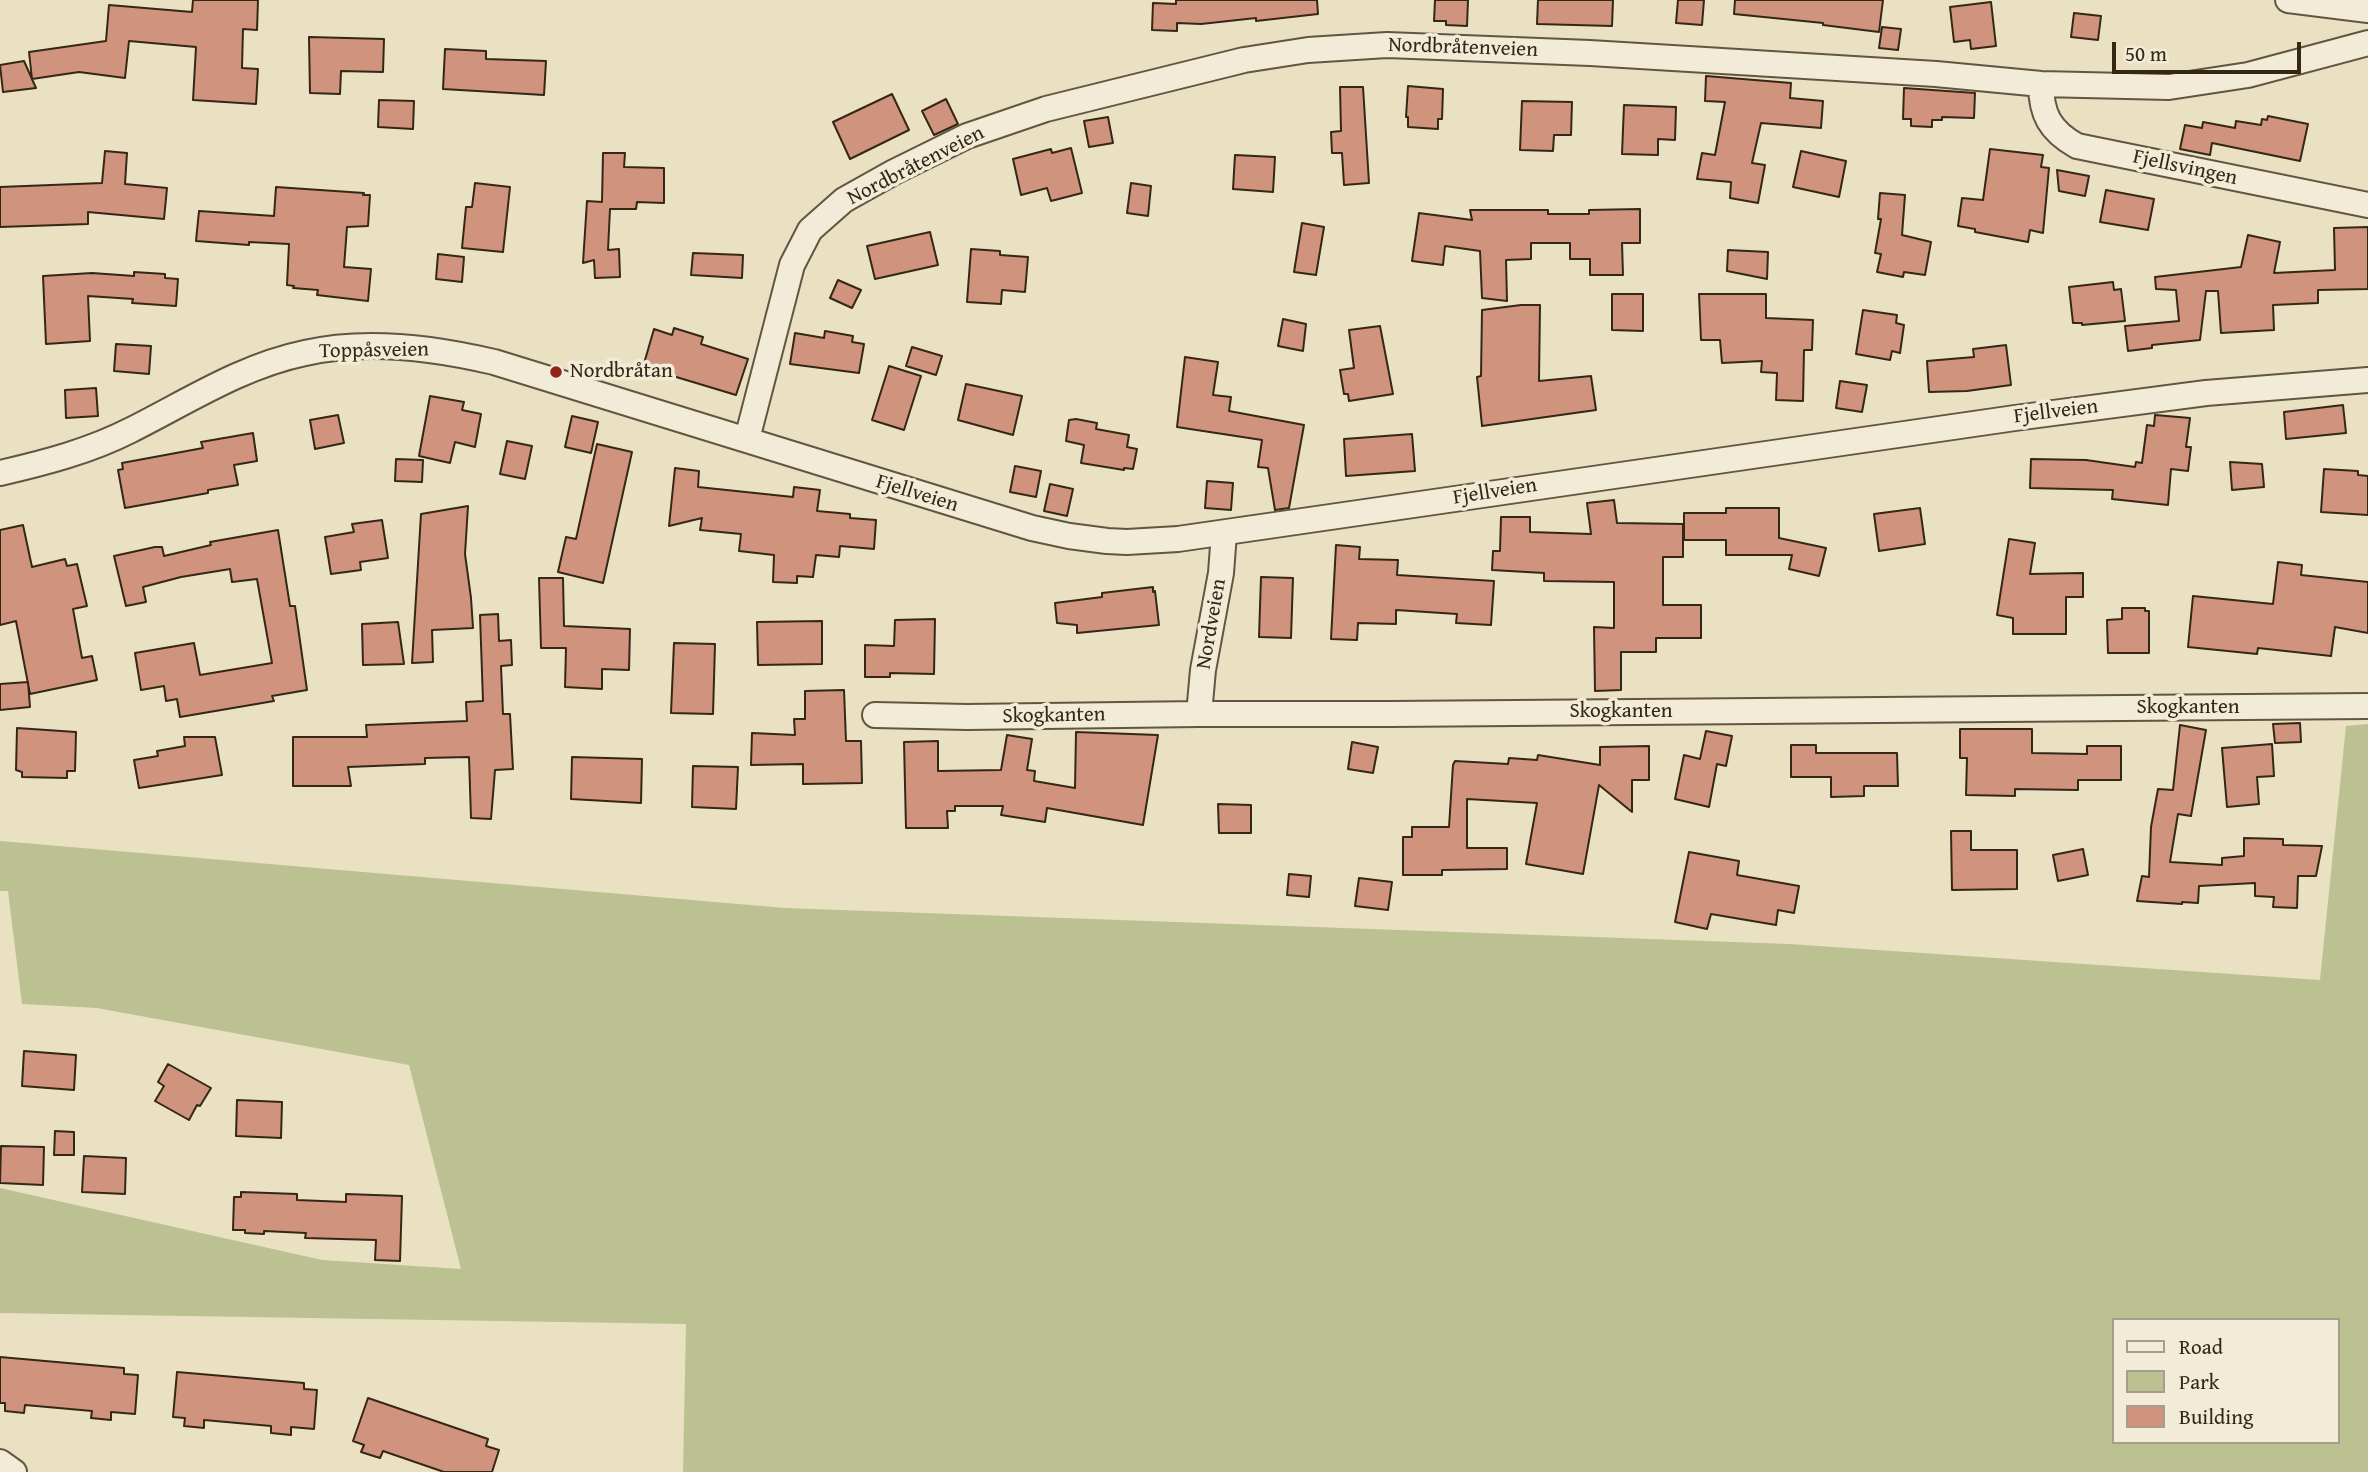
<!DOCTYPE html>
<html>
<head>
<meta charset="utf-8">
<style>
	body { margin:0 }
	#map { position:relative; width:2368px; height:1472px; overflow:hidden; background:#eae0c2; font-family:"Gentium Book Plus",serif }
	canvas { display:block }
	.legend { position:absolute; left:2112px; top:1318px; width:228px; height:126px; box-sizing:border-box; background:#f1ebd7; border:2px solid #a69d8a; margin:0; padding:9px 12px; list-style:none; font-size:21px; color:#352716 }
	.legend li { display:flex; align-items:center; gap:14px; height:35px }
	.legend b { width:35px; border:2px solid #a69d8a }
	.scale { position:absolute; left:2112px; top:42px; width:189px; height:32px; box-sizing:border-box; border:4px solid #352716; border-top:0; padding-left:9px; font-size:21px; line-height:24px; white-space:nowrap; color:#352716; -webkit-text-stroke:5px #f1ebd7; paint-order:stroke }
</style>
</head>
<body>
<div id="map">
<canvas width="2368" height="1472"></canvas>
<ul class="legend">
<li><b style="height:9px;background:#f1ebd7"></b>Road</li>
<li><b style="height:19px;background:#bbc190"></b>Park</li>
<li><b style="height:19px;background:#d0947e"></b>Building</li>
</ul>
<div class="scale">50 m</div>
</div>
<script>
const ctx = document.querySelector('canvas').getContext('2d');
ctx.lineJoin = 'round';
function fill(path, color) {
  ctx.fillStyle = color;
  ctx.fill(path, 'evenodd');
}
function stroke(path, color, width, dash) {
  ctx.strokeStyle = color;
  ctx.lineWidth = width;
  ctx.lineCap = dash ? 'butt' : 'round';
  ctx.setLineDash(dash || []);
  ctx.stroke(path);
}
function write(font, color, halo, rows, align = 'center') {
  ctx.font = font + ' "Gentium Book Plus",serif';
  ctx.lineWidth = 7;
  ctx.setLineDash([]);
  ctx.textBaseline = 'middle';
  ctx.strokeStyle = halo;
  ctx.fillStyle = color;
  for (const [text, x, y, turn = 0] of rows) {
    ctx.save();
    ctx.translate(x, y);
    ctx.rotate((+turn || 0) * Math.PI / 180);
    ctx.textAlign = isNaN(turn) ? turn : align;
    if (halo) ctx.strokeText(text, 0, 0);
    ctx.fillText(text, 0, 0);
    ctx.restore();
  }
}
const green = new Path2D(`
	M2368,724V1472H683L686,1324L0,1313V1188L322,1260L461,1269L409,1065L97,1008L22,1004L8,891H0V841L785,908L1789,944L2320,980L2346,726ZM2114,1320H2338V1442H2114Z`);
const building = new Path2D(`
	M193,0H258L257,30L243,29L242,68L258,69L256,104L193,100L196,47L129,41L125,78L79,72L32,79L29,52L106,41L109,5L192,12Z
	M1176,0H1317L1318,14L1256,21V18L1201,24L1177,23V31L1152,30L1153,3L1176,4Z
	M1435,0H1468L1467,26L1446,25V21H1434Z
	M1538,0H1613L1612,26L1537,24Z
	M1678,0H1704L1702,25L1676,23Z
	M1735,0H1883L1879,32L1823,25V23L1734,14Z
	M1991,2L1996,46L1971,49L1970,40L1954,42L1950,7Z
	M2074,13L2101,16L2098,40L2071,37Z
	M1882,27L1901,29L1898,50L1879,48Z
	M309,37L384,39L383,72L341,71L340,94L310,93Z
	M445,49L486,51V59L546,61L544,95L443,89Z
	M24,61L36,88L3,92L0,65Z
	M1706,76L1791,83L1790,98L1823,101L1821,128L1761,123L1752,163L1765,165L1758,203L1730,198L1731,182L1697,179L1702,153L1715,155L1725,102L1705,101Z
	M1408,86L1443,89L1442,119H1438V129L1408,127V117H1406Z
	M1340,87H1363L1369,183L1344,185L1342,153H1332L1331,132L1341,131Z
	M1904,88L1975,93L1974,118L1942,117V120H1932V127L1911,126V119H1903Z
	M892,94L909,130L850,159L833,122Z
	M946,99L958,124L934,135L922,111Z
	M379,100L414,101L413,129L378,127Z
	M1522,101L1572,102L1571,135H1554L1553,151L1520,150Z
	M1624,105L1676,107L1675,140L1658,139V155L1622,154Z
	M2268,116L2308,124L2300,161L2212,143L2210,155L2180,149L2185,125L2202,128L2203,122L2235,128L2236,121L2261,125L2262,119L2267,120Z
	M1108,117L1113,143L1089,147L1084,121Z
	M1071,148L1082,193L1051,201L1047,188L1021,195L1013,159L1051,149L1052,153Z
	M1990,149L2043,155L2041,167L2049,168L2043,233L2030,230L2028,242L1975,232V229L1958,226L1962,198L1983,200Z
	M105,151L127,153L125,184L167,188L164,219L88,212V224L0,227V187L102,183Z
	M1801,151L1846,161L1839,197L1793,187Z
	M603,153H625L624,167L664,168V203L637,202L636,209H610L608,250L619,249L620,277L595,278L594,260L583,263L587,201L602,202Z
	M1235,155L1275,157L1273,192L1233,189Z
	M2057,170L2089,176L2085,196L2059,191Z
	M475,183L510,187L503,252L462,248L466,207H472Z
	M1131,183L1151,186L1148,216L1127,213Z
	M276,187L364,193L363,195H370L368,226L347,227L344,267L371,269L368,301L317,295L318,290L293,288L294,286L287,285L289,244L249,242V245L196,241L199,211L274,216Z
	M2106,190L2154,199L2148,230L2100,222Z
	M1880,193L1905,195L1902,235L1931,242L1925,275L1904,272L1903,277L1877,272L1881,254L1875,253L1881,219H1878Z
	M1640,209V243H1622L1623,275H1590V259H1570V243H1531V259L1506,260L1507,301L1482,298L1480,251L1445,246L1443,265L1412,261L1419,213L1472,220L1470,210H1548V214H1589V210Z
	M1302,223L1324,227L1316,275L1294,272Z
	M2368,227V289L2318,290V303L2273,305L2274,330L2221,333L2218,291H2206L2200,340L2152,345V348L2128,351L2125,326L2179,321L2176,290L2156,289L2155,277L2241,267L2248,235L2280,242L2274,273L2335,270L2334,228Z
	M930,232L938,265L875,279L867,246Z
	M971,249L1000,251V255L1028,257L1025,292L1002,290L1001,304L967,302Z
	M1728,250L1768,252L1767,279L1727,271Z
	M693,253L743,255L742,278L691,275Z
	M438,254L464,257L462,282L436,279Z
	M134,272L165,274V278L178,279L176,306L132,303L133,299L88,296L90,341L46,344L43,276L92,273L134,276Z
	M838,280L861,290L852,308L830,298Z
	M2113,282L2114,290L2121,289L2125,321L2082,325V323H2073L2069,287Z
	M1612,294H1643V331L1612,330Z
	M1699,294H1766V318L1813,320L1812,350H1804L1803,401L1776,400L1777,373L1761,372L1762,361L1722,363L1720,340H1701Z
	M1521,305H1540L1539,381L1591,376L1596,410L1482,426L1477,377L1481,376L1482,310Z
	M1863,310L1897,315L1896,323L1904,325L1900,353L1892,351L1890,360L1856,354Z
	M1283,319L1306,324L1303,351L1278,346Z
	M1380,326L1393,394L1349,401L1348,394H1344L1340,370L1354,368L1349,330Z
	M674,328L703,337L701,344L748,359L736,395L643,367L654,329L672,335Z
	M825,331L853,336L852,342L864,344L859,373L790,364L795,333L824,338Z
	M116,344L151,346L149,374L114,371Z
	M2006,345L2011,385L1967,391L1929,392L1927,361L1974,357L1973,349Z
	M912,347L942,356L936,375L906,366Z
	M1185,357L1218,362L1213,395L1231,397L1229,411L1304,425L1289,508L1275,510L1268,468L1258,467L1262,440L1177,427Z
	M889,366L921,376L904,430L872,420Z
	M1840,381L1867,385L1862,412L1836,408Z
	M966,384L1022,396L1013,435L958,420Z
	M96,388L98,416L66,418L65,390Z
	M430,396L464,402L462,410L481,414L475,447L455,442L450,463L419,456Z
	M2343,405L2346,433L2286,439L2284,412Z
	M338,415L344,443L315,449L310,420Z
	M2155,415L2190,418L2186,447H2191L2188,471L2171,469L2168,505L2112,499L2113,490L2030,488L2031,459L2086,460L2135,467L2136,462L2142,463L2147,425L2154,426Z
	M572,416L598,422L591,453L565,447Z
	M1076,419L1097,423L1096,429L1129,435L1127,447L1137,449L1133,469L1124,468V470L1081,463L1084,445L1066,441L1069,420Z
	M253,433L257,461L234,465L238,485L208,490V493L125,508L118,470L123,469L122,463L203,448L201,442Z
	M1412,434L1415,471L1346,476L1344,439Z
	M507,441L532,446L525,479L500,474Z
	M597,444L632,452L603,583L558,572L566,537L576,539Z
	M396,459L423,460L422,482L395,481Z
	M2230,462L2262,464L2264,487L2232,490Z
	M1015,466L1041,471L1036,497L1010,492Z
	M675,468L699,471L698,487L793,497L794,487L820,490L817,511L850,514V518L876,520L874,549L840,546L839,557L816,555L813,577L797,576V583L773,582L774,555L739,551L741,534L700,530L702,518L669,526Z
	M2324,469L2358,471V475L2368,476V515L2321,512Z
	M1207,481L1233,483L1231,510L1205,508Z
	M1050,484L1073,489L1067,516L1044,511Z
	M1614,500L1617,523L1683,524V557H1663V605H1701V638H1656V652H1621V690L1595,691L1594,627L1614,628V582L1544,581V573L1492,570L1493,551H1500L1501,517H1530V532L1591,534L1587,503Z
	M468,506L465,554L471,598L473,628L432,630L433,662L412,663L421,514Z
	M1726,508H1779V538L1826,548L1819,576L1789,569L1792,555H1726V540H1684V513H1726Z
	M1920,508L1925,544L1879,551L1874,514Z
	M382,520L388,558L360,562L361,570L331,574L325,537L354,532L352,524Z
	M23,525L32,567L65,559L67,566L77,564L87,606L73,609L82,658L92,656L97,680L30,694L16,621L0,625V530Z
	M278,530L290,606H295L307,690L272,696L274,701L180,717L177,699L166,701L164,686L141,690L135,653L194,643L200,675L272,663L257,579L232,582L230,569L181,577L143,587L146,602L126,606L114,556L155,547H162L164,556L211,545L210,542Z
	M2009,539L2035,543L2030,574L2083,573V597H2066V634H2013V618L1997,615Z
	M1336,545L1360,547L1359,559L1398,560L1397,575L1494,581L1491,625L1456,623L1457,614L1396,610V624L1358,623L1357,640L1331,639Z
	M2278,562L2302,565L2301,575L2368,582V633L2335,627L2331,656L2258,648L2257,654L2188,647L2193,596L2273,604Z
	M1261,577L1293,578L1291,638L1259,637Z
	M539,578H563L564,626L630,629L629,670L602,669V689L565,687L566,648H541Z
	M1153,587V592L1155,591L1159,625L1077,633V625L1057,623L1055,603L1102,597V593Z
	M2122,608H2145V611H2149V653H2108L2107,620L2122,619Z
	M498,614L499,641L511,640L512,665L501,666L503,714H510L513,769L495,770L491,819L471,818L469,757L425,758V764L348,767L351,786H293V737H367L366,725L467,721L466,702L483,701L480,615Z
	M935,619L934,674L890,673V677H865V645L894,646L895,620Z
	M822,621V664L758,665L757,622Z
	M398,622L404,664L363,665L362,624Z
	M674,643L715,644L713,714L671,713Z
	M28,682L30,707L0,710V684Z
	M844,690L846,741H861L862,783L803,784V764L751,765L752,733L795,735L794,719H805V691Z
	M2300,723L2301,742L2275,743L2273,724Z
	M2180,725L2206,730L2191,816L2178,814L2170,862L2222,865V858L2244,856V838L2283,839V845L2322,846L2316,876H2298L2297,908L2273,907L2274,897L2255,896V883L2199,886L2198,903L2182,902V904L2137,901L2142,876L2149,877L2151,827L2158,789L2173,790Z
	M17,728L76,732L75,771H67V778L22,777V772L16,770Z
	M1960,729H2032V753L2087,754V746H2121V780H2078V790L2015,789V796L1966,795L1967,758H1960Z
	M1706,731L1732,736L1726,766L1717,764L1709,807L1675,799L1684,755L1700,759Z
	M1076,732L1158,735L1143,825L1047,808L1045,822L1001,815L1003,806H955V811H947L948,828H906L904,742L938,741V771L1001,770L1007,735L1032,739L1027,770L1035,771L1034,781L1075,788Z
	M184,737H215L222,775L139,788L134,760L158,756L157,751L185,746Z
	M1352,742L1378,747L1373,773L1348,769Z
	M2272,744L2274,776L2257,777L2259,804L2227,807L2222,748Z
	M1791,745H1816V753H1897L1898,786H1864V796L1831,797V777H1791Z
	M1649,746V780H1632V812L1599,785L1583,874L1526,864L1537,803L1467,799V848H1507V869L1442,870V875H1403V837H1412V827H1449L1453,765L1455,761L1508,764L1509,758L1537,760L1538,755L1600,765V747Z
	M572,757L642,759L641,803L571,799Z
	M693,766L738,767L736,809L692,807Z
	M1218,804L1251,805V833H1219Z
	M1951,831H1971V850H2017V889L1952,890Z
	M2083,849L2088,875L2058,881L2053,855Z
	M1689,852L1739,861L1737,875L1799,886L1794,913L1778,910L1776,925L1711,914L1707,929L1675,922Z
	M1289,874L1311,876L1309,897L1287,895Z
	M1359,878L1392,882L1388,910L1355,906Z
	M24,1051L76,1055L74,1090L22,1086Z
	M168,1064L211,1088L200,1106L197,1105L189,1120L155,1101L164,1086L158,1082Z
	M237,1100L282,1102L281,1138L236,1136Z
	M55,1131L74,1132V1155H54Z
	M1,1146L44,1147L43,1185L0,1183Z
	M84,1156L126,1158L125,1194L82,1192Z
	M241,1192L297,1194V1200L346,1202V1194L402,1196L400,1261L375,1260L376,1240L305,1238L306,1233L264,1231V1234L245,1233V1230H233L234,1197H241Z
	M0,1357L124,1368V1374L138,1375L135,1414L111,1412V1420L91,1418L92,1411L25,1405L24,1413L5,1411V1403H0Z
	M177,1372L304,1383V1389L317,1390L314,1429L291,1427V1435L271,1433V1426L204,1420V1428L184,1426L185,1418L173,1417Z
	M368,1398L488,1439L486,1446L499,1450L492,1472H444L383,1451L380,1458L361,1452L364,1445L353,1441Z`);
const minor = new Path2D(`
	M2288,0L2368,10
	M2041,84C2041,114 2050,131 2077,146L2368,205
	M747,439L792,265L810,230L844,200L894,172L967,136L1046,109L1244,60L1308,50L1387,45L1590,53L1936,74L2041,84L2169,87L2248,75L2368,43
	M0,473C44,463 90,451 131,430C187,402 242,366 305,353C365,339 435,348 494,362L1032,528L1069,536L1107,541L1127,542L1178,539L2015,418L2206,393L2368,380
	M1199,714L1203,670L1221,573L1224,533
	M875,715L967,717L1199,714H1391L2368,706
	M0,1462L14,1472`);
const markers = [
	[556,372,7,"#8f2418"]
];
const streetNames = [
	["Nordbråtenveien",1463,48,2],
	["Nordbråtenveien",916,166,-27],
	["Fjellsvingen",2185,168,12],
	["Toppåsveien",374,351,-1],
	["Fjellveien",2056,412,-7],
	["Fjellveien",1495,492,-9],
	["Fjellveien",917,494,17],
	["Nordveien",1212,624,-80],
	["Skogkanten",2188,708],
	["Skogkanten",1621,712],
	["Skogkanten",1054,716,-1]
];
const poiNames = [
	["Nordbråtan",570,372]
];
fill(green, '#bbc190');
fill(building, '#d0947e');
stroke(building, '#352716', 2);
stroke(minor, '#625541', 28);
stroke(minor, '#f1ebd7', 24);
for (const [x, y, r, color] of markers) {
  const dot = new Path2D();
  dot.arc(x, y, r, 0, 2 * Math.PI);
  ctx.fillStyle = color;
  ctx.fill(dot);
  stroke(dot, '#f1ebd7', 2.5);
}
write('21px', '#352716', '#f1ebd7', streetNames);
write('21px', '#352716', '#f1ebd7', poiNames, 'left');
</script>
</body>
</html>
